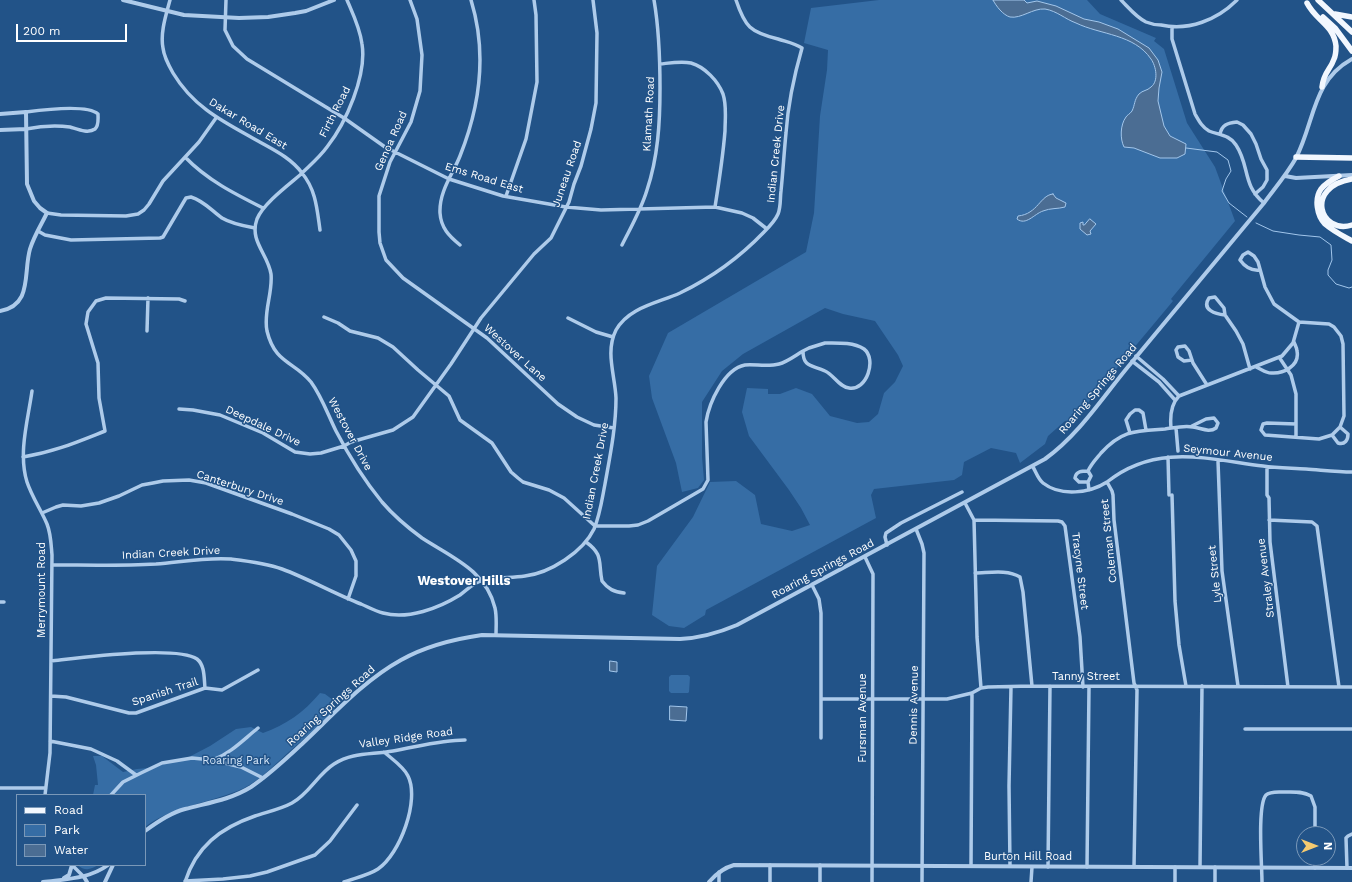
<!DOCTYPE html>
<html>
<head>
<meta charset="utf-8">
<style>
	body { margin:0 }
	#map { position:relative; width:1352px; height:882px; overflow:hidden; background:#225388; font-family:"Work Sans",sans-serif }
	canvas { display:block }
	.legend { position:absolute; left:16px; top:794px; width:130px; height:72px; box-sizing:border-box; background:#225388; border:1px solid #7a98b8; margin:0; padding:5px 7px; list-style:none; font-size:12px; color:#fff }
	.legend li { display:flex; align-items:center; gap:8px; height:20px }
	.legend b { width:20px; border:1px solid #7a98b8 }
	.north { position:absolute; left:1296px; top:826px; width:40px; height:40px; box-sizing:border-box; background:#225388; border:1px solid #7a98b8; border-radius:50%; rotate:90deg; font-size:11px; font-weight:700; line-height:16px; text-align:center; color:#fff }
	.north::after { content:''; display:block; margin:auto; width:14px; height:18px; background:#f5ca70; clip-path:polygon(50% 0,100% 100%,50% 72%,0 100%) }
	.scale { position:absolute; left:16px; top:24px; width:111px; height:18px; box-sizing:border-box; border:2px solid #fff; border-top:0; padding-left:5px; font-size:12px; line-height:14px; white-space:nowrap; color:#fff; -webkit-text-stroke:3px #225388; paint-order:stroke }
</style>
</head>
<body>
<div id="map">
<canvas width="1352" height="882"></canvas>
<ul class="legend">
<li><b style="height:5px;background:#f2f7fe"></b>Road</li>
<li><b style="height:11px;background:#366da5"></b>Park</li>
<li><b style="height:11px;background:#4b6d93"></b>Water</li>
</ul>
<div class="north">N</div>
<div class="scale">200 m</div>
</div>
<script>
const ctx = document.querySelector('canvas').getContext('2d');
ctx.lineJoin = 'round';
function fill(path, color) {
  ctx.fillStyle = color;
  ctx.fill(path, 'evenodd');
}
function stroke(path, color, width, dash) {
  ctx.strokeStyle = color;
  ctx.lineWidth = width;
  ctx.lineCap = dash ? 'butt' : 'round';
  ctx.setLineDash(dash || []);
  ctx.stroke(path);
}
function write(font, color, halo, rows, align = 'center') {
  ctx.font = font + ' "Work Sans",sans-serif';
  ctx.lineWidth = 3;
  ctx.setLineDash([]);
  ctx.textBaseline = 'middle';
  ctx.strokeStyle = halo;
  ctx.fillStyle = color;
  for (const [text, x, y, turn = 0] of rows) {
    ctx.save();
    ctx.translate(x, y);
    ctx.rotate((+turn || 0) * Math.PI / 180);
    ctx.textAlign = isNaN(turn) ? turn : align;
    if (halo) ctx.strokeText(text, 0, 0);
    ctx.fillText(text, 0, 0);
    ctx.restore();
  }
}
const green = new Path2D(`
	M879,0H1087L1100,14L1156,38L1154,41L1164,49L1187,123L1215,167L1235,221L1171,299L1173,301L1077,416L1071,420L1065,421L1048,436L1045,444L1020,463L1016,453L991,448L964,462L962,475L954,480L874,489L871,495L876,518L706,610L705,615L684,628L669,626L652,615L657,566L693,517L710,482L736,481L755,495L761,524L792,531L810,525L801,508L789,490L749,436L742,412L747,388L768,389V394H780L796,388L812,394L830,416L857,423L869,422L878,414L884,393L895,382L903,366L898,355L875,321L843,314L825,308L743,354L722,371L702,402V457L704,480L698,488L682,492L676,463L652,398L649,376L668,333L806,252L814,213L820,116L827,70L828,50L804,43L811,8Z
	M671,675H688L690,677L689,692L688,693H671L669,691V677Z
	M320,693L325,694L333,700L335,711C321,724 306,737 291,750C276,763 262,779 244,788C212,803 174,805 145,827V795H93L95,785H98L96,765L93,756H102L123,772L137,769L149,768L187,758L210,746L236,729L251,727L263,733C286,725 304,712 320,693Z
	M77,865H98C90,870 85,871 77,865Z`);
const water = new Path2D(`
	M993,0H1024L1027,3L1037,1L1056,6L1084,19L1099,22L1118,29L1149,48L1158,60L1162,72L1159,88L1158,101L1164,126L1170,136L1186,144L1185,154L1177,158H1160L1134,148L1124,147C1120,139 1120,125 1126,117C1127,115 1130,114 1132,111C1135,105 1134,100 1139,94C1143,90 1147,91 1151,87C1159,81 1156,66 1151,59C1134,34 1101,35 1076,23C1065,19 1057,11 1045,9C1033,8 1021,19 1010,17C1003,15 996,6 993,0Z
	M1053,194L1056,198L1066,203L1065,207C1058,209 1050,208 1043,211C1034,214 1026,226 1017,219L1018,216C1038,214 1040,195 1053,194Z
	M1090,219L1096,224L1090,231L1091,234L1087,235L1080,229V223L1083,222V225H1084Z
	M610,661L617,662V672L610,671Z
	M670,706L687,707L686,721L670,720Z`);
const stream = new Path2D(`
	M1186,148L1217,152L1228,160L1231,171L1226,179L1222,191L1229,203L1247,217
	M1256,223L1273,231L1299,235L1320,237L1331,245L1332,260L1328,270V275L1336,284L1349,288L1352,287`);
const minor = new Path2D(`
	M170,0C166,15 160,33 163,48C164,57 169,66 173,73C194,108 224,122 258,141C274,150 291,158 302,173C316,190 317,209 320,230
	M226,0L225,30L233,46L247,59L344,118L385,147L449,179L503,196L566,207L601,210L715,207L742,213L753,218L767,229
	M347,0C353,14 360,28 362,44C367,75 346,123 327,147C319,158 309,166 300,175C287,186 263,204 257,219C249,241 268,254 271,274C273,293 263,312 267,331C275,364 294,361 311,382C322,397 328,415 336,431C349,456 364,480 382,502C394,516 407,527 422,538C451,557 486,570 495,608C497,617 496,626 496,635
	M410,0L417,19L422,55L420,91L411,122L390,162L379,196V232L380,243L386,260L403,278L487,338L558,404L577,417L594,425L614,428
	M1121,0C1129,8 1136,17 1146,22C1151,24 1156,25 1161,25C1189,31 1217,20 1237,0
	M1172,27V39L1195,114C1199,121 1202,127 1209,131C1219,135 1230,135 1236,145C1250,166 1242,185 1264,203
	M660,64C670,63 681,61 691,63C705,67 718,81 723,94C727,106 725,119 725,131C723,156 719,182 715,207
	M26,112C41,110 87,104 98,114C98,119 99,126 95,129C88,134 77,129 70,127C55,125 41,126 26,129
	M1220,134C1222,125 1227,123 1237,122L1243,125L1251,134L1256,144L1261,159L1267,170V180L1263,187L1255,194
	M185,157C207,180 235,194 263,208
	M506,196L526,139L537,82L536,15L534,0
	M47,213L61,215L126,216L138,214L144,210L149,204L163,181L199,142L216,118
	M38,231L45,235L71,240L160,238L163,237L186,198L191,197C204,201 211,210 222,218C232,224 244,226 255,228
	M460,245C449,236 441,228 440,213C439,191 453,174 460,156C480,106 487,52 471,0
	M622,245C631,227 641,210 647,190C658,157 660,123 660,88C660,58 659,29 654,0
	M1260,270C1252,271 1245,267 1240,260L1243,255L1248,252L1254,256L1258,262L1265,287L1274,304L1299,322L1329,324L1334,327L1341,336L1343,344L1344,416L1340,427L1332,435L1319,439L1265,435L1261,430L1263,424L1267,423L1296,424
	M1225,315C1216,314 1201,310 1209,298L1215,297L1224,308L1225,315L1236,331L1243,344L1250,369
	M324,317L338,323L350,331L378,338L393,347L418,370L449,396L460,420L492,443L511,472L518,478L523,482L549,490L564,498L595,526H629L638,525L648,521L703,489L708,480L706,422C709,403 724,369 745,365C755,364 768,367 779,364C787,362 796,355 803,351
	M568,318L596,332L613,337
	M147,331L148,298
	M825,343C837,343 853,342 864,349C877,359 867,391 849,388C839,387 834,375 825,371C813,365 803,368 803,351L809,348Z
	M1136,356L1163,379L1179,396
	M1279,357L1291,375L1296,394V437
	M1192,360L1184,361L1178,357L1176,350L1178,347L1185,346L1189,351L1193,363L1207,385
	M1132,361L1159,382L1175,400
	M1256,367C1261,369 1266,373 1271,373C1283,374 1300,366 1297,351C1297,348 1295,345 1294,342
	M32,391C28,420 18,453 27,482C32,497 41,510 47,524C51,534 51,544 52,555L50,753L45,795
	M179,409L193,410L220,415L263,433L295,452L310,454L321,453L344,446L351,442L393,430L413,417L451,364L481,318L534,254L551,238L569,202L574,184L581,166L591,129L596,103L597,33L593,0
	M1171,428C1170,417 1171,404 1179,396L1282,356L1293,343L1299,322
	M1176,428L1178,451
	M1130,433L1126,420L1130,414L1135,410H1139L1143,413L1146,430
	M1332,435L1338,443C1345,445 1348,440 1348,434L1340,427
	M23,457C54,452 77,442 105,431L99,398L98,363L86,324L88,312L96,301L106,298L179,299L185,301
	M1168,457L1169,495
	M1218,461L1222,571L1238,686
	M1033,467C1036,472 1038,479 1043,483C1061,497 1090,493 1107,482L1112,491L1113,495L1114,520L1134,683L1137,690L1134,867
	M1267,467V495L1269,498L1270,542L1288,687
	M1088,471C1091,464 1096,459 1101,453C1122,430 1135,431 1165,429C1173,428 1184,425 1193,427C1201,428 1209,433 1216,428L1218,423L1214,418L1206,419L1192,426
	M1088,471C1082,471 1076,471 1075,478L1079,482H1088
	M1088,471L1091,476L1088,482L1089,490
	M1107,482C1156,443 1207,459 1263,466C1277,468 1292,468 1306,469C1321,470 1337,472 1352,472
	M1172,495L1175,601L1179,645L1186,686
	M965,503L974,520L977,637L981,688
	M42,513L56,507L63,505L81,506L99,503L119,496L142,485L153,483L163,481L189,480L206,483L292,514L329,529L339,535L351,550L356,561V576L348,599
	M974,520L1058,521L1062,522L1065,526L1080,637L1083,687
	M1269,520L1312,522L1317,526L1339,687
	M916,529L922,544L924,553L922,882
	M586,542C604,555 598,562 602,581C608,589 614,592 624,593
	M887,545L885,537L886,533L901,523L962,492
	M865,557L873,574L872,882
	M52,565C86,565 121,566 156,564C181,562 206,557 231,559C248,561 266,563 282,569C309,579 335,594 361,604C368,607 375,611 383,613C408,620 439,608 460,595C467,590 475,581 484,580C497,577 511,578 525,576C550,573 583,552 594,529C600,515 602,499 605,484C610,456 616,427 616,398C615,375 605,352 616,330C629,307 658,303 680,293C711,278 740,257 764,232C769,227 775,221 778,214C781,207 780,198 781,191C783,172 784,153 786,133C788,104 794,76 802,48C794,43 787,42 778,39C750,32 745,27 736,0
	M975,573C988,573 1007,569 1020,577L1023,592L1032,686
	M812,585L819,599L821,613V738
	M0,602H4
	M51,661C79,658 176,645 197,659C205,665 204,679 205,688
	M51,696L66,697L129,713H136L205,688L222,690L258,670
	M821,699H947L972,693L981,688L988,687L1032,686L1352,687
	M1245,729H1352
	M50,741L91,749L117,761L136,775
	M213,760C231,753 243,740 258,728
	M0,788H46
	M111,795L123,782L141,773L162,763L192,758L212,760L241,767L263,778
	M1315,858V868
	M72,865L84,877
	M971,866L972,693
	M1010,866L1009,786L1011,687
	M1048,867L1050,686
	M1087,867L1089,687
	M1175,867V882
	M1200,867L1202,686
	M1347,868L1346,838L1348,836L1352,834
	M185,881L223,879L250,876L267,872L315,855L330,841L357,805
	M185,882C196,847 220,828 255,816C267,812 281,809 292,803C309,794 318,774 334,764C353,752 371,755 393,751C417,747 440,740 465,740
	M344,882C355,878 369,875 378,869C400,854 420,800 408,776C404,767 392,759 384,752
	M719,882V872
	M770,882V865
	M820,882V865
	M1031,882L1032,867
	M1215,882V867
	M1262,882C1262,866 1257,805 1266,795C1270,791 1278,792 1284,792C1293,792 1303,791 1311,796L1315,807V834`);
const tertiary = new Path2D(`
	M123,0L184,15L239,18L268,17L295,13L306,11L334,0
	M0,114L26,112L27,184L34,201L40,208L47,213C41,225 34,236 30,249C23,273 33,305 0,311
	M0,130L26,129
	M1285,176L1296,178L1352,175
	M145,831C157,822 170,813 185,809C207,803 230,800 251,787C269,775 286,759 302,744C333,715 363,681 401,660C426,646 454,639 482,635L680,639C701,638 718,633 737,625L1045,459C1080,434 1104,395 1132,362C1176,309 1220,256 1264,203C1275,188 1287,174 1296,158C1315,121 1312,81 1352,59
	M84,877L87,882
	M64,878L69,875L72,865
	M43,882C66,879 89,879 108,865
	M105,882L113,865
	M709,882C716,874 723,868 734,865L1352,868`);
const primary = new Path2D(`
	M1318,0L1352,32
	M1307,3C1316,21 1334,25 1336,46C1336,51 1336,55 1334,59C1330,71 1324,71 1322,87
	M1335,14L1352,17
	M1323,17L1335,28L1352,51
	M1296,157L1352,158
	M1339,176C1333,179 1326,183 1321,189C1314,199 1317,216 1325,224C1333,231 1343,236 1352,241
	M1352,179C1304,187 1320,235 1352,225`);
const streetNames = [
	["Firth Road",335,112,-63],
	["Klamath Road",649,114,-87],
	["Dakar Road East",248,124,31],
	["Genoa Road",391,141,-66],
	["Indian Creek Drive",776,154,-84],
	["Juneau Road",567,174,-71],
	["Ems Road East",484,178,17],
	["Westover Lane",515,353,42],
	["Roaring Springs Road",1098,389,-50],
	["Deepdale Drive",263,426,25],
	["Westover Drive",350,434,62],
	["Seymour Avenue",1228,453,6],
	["Indian Creek Drive",596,471,-79],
	["Canterbury Drive",240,488,18],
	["Coleman Street",1109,541,-96],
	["Indian Creek Drive",171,553,-3],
	["Roaring Springs Road",823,569,-28],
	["Tracyne Street",1080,571,83],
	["Lyle Street",1215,574,-96],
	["Straley Avenue",1266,578,-97],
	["Merrymount Road",42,590,-90],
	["Tanny Street",1086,677],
	["Spanish Trail",165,692,-18],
	["Dennis Avenue",914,705,-89],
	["Roaring Springs Road",331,706,-42],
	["Fursman Avenue",863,718,-90],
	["Valley Ridge Road",406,738,-8],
	["Burton Hill Road",1028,857]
];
const parkNames = [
	["Roaring Park",236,761]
];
const quarterNames = [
	["Westover Hills",464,581]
];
fill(green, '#366da5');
fill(water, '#4b6d93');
stroke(water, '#a2c6eb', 1);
stroke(stream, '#a2c6eb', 1);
stroke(minor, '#aecbea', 3.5);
stroke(tertiary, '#aecbea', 4);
stroke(primary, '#f2f7fe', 5.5);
write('11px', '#fff', '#225388', streetNames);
write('11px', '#d2e4f7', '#225388', parkNames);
write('bold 13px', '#fff', '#225388', quarterNames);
</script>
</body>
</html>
